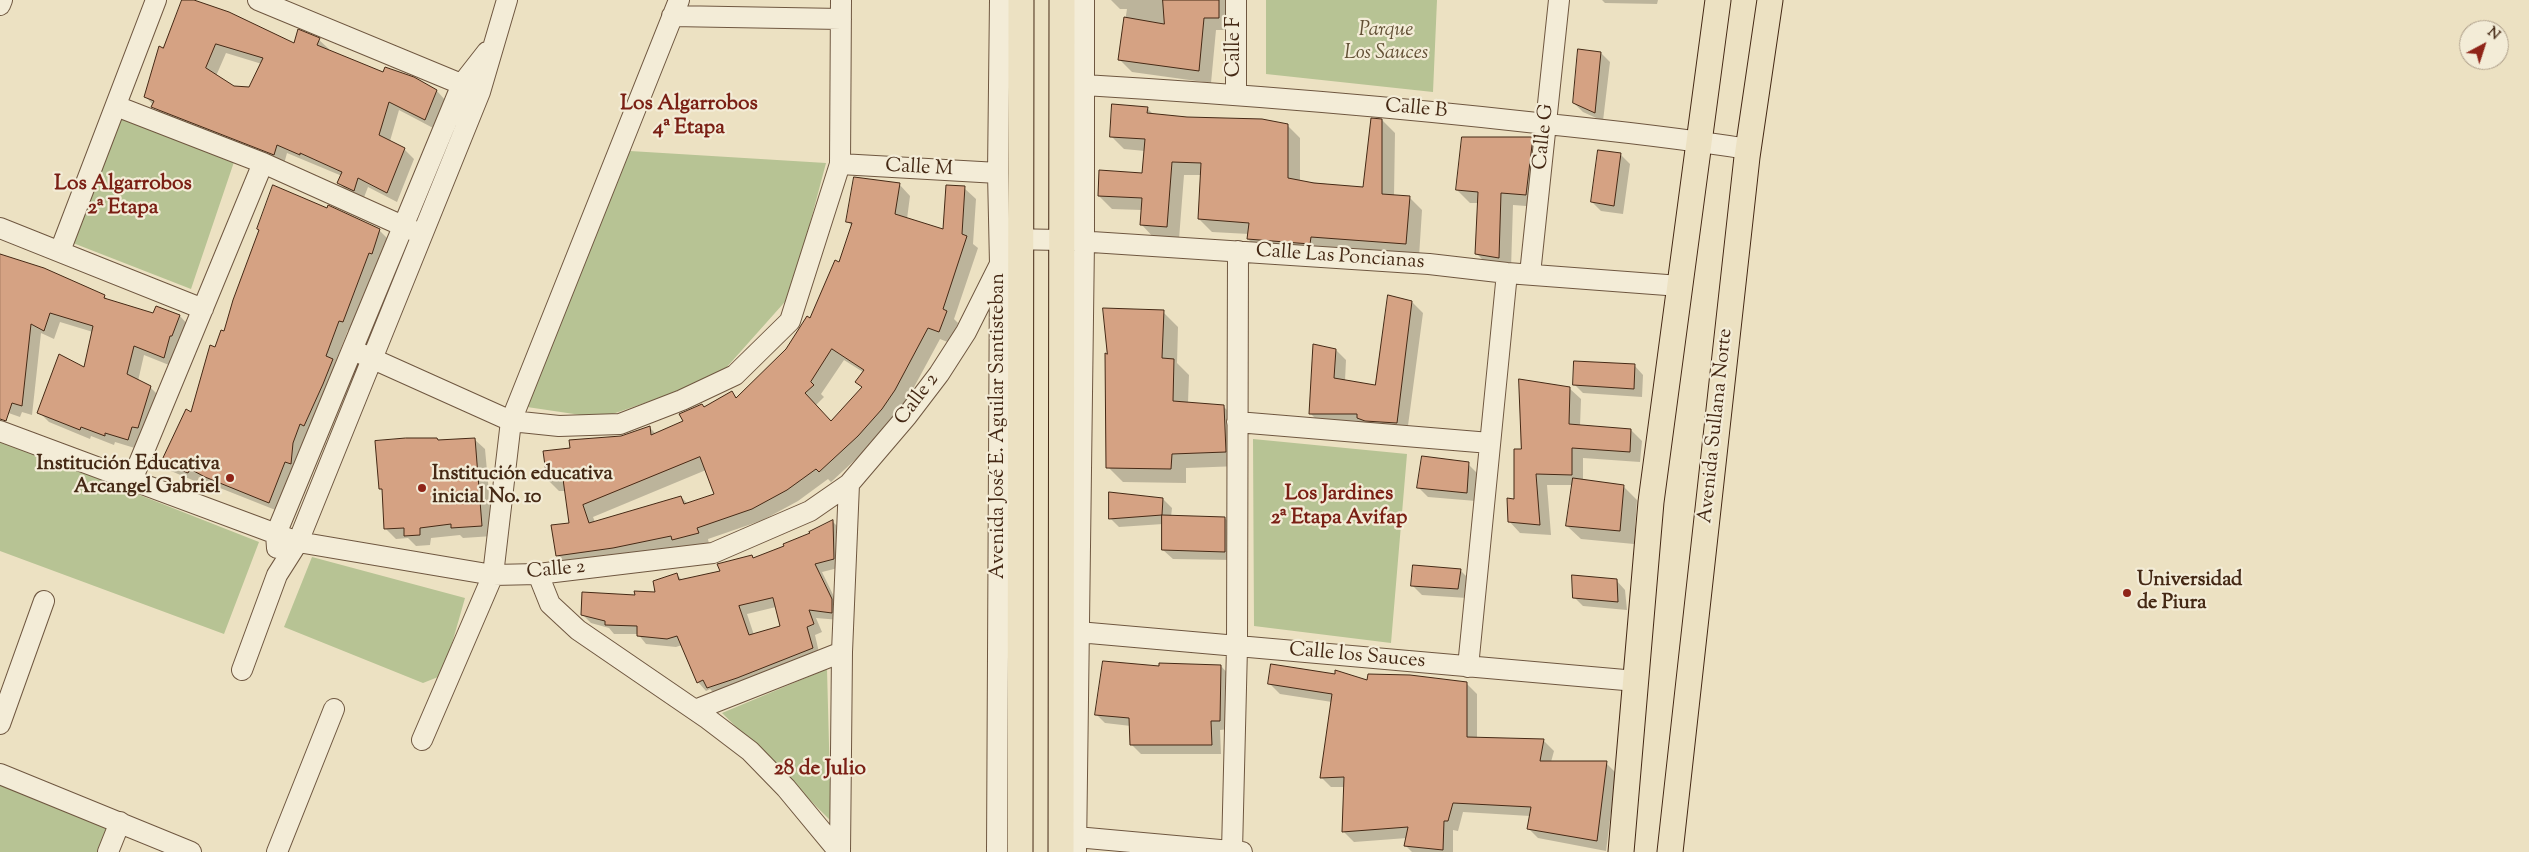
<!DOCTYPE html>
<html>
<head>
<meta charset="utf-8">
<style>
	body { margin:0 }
	#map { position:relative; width:2529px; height:852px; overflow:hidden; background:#ece1c2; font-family:"Sorts Mill Goudy",serif }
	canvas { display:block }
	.north { position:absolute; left:2459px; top:20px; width:50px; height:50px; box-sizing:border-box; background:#f3ecd7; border:1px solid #ad9e89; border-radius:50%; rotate:40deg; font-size:14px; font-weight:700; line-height:20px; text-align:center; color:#452915 }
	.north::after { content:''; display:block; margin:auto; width:18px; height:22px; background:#8f2418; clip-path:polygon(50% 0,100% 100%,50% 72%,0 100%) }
</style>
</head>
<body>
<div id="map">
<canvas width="2529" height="852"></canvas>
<div class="north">N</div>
</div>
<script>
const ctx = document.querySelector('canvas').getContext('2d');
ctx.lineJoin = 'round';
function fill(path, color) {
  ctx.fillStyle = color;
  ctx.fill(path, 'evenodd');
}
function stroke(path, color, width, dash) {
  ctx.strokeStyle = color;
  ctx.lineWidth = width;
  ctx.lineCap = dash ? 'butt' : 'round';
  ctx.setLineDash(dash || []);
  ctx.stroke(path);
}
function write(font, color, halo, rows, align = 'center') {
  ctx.font = font + ' "Sorts Mill Goudy",serif';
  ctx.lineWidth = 4.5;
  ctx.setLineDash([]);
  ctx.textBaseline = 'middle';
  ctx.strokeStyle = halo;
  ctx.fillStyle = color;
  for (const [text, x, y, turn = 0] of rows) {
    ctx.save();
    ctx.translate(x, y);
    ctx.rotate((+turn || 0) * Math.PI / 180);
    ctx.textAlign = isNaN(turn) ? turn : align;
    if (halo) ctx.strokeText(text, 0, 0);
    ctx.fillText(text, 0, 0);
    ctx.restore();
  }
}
const green = new Path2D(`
	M1266,0H1437L1433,92L1266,74Z
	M123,115L235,159L191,289L73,243Z
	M630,151L826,163L791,295L717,378L601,418L527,407Z
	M1253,439L1407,454L1391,643L1254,626Z
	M0,440L259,542L224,634L0,551Z
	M312,557L465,598L443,675L423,683L284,627Z
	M827,669L831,821L722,713Z
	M0,780L113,825L102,852H0Z`);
const shadow = new Path2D(`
	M183,0H191L295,44L319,40L329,49L328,51L384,74L437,91L446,101L435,129L399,110L390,141L404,149L414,159L397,202L368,187L363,200L349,193L339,183L342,176L287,153L284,164L163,116L146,97ZM226,53L262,64L250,89L234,87L216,76Z
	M1111,0H1230L1231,30H1216L1211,83L1132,72L1119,59L1127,9H1120Z
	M1602,0H1658L1657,4L1605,3Z
	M1601,53L1610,62L1603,121L1583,112L1574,103Z
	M1147,108L1154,115L1287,125L1300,138V181L1364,188L1382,120L1395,133L1394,196L1409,197L1422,210L1419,257L1261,252L1248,239L1249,234L1212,232L1199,219L1202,175H1184L1179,239L1154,238L1142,225V210L1112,209L1099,196L1143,175L1145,151L1124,149L1111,136Z
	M1532,138L1545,151L1539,207L1513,205L1511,269L1489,266L1476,253L1479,203H1470L1457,190Z
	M1621,155L1630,164L1623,214L1601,211L1592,202Z
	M899,184L910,196L907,219L944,230L964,188L976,199L973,244L978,248L954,319L958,323L950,343L940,339L906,402L869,447L831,482L828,479L798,501L763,520L708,539L709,544L568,567L557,555L571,524L566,491H559L548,480L572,449L621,437L649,427L656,434L685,422L702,405L705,408L732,393L737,398L787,350L811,320L840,264L852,226L848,222ZM844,360L863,372L857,382L863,388L832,423L816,405L824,397L821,394ZM706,470L715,495L688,504L681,497L595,522L593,517Z
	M379,230L388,239L381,262L378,260L352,330H348L335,363L341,369L278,511L215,486L199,477L197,482L171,471L162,462L192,413L216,349L225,333Z
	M0,256L104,296L108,300L154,314L180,316L189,326L174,367L144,355L138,381L150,387L160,397L138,449L115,442L114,445L91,436L90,439L49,422L39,412L84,368L93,332L60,322L54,339L41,333L32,415L22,412L20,417L0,410Z
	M1412,302L1423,313L1407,433L1321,424L1310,413L1336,350L1346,360L1345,381L1376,387Z
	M1163,312L1178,327L1177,363L1189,375L1188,403L1223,406L1238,421L1240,466L1186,468V483L1123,482L1108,467Z
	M1634,365L1643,375L1642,397L1583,393L1574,384Z
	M1569,388L1581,399L1580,426L1631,430L1642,441L1640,462L1583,458V480L1623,486L1637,500L1634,544L1581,539L1567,526L1573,485H1547L1551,535L1520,533L1509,521L1516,500L1522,450Z
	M474,439L485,449L493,536L463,538L460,535L431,538L430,545L416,546L408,538L396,539L385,528L384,492L381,488L439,442Z
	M1468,464L1477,473L1476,501L1428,497L1419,488Z
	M1163,499L1172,508L1171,517L1225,518L1234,528V560L1173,559L1163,550V524L1119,527L1110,518Z
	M833,522L841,530L842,567L822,572L840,609V620L816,618L822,632L815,635L820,657L717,696L710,689L706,691L698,682L682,645L676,647L646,644L638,634H614L609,628L591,623L583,615L636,596L656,593L676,574L683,581L721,572L751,556L754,559L786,546ZM776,607L781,626L754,635L747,614Z
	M1460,570L1469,579L1467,598L1422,595L1412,585Z
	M1616,580L1625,590L1627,610L1583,606L1574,597Z
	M1221,666L1230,676L1229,729L1220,730L1221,754H1141L1132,745L1131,726L1105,723L1096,714L1160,667Z
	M1368,681L1466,683L1477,694V738L1543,740L1554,751L1551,762L1606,763L1616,773L1606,851L1538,838L1528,828L1530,816L1463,812L1458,831L1453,830V852H1412L1405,845L1407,838L1354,842L1344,832L1345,787H1331L1321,777L1332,702L1280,694L1269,683Z`);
const building = new Path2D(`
	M182,0H194L229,12L294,43L298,29L320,38L317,45L383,72L385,67L414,77L437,90L425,120L389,102L379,135L405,148L387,193L358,178L354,191L337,183L342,172L300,153V155L277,145L274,155L151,107L154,101L144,97L159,46L163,48ZM216,44L263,58L249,87L234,86L206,68Z
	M1163,0H1219V18H1204L1199,71L1118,60L1124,17L1164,24Z
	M1578,49L1601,52L1595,113L1573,103Z
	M1112,104L1148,107L1147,113L1187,117L1262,119L1288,124V178L1314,183L1363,187L1371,118L1382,119V194L1410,196L1406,244L1311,237L1310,244L1247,239L1249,223L1198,219L1201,163L1172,162L1167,227L1140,225L1142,198L1098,196L1099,170L1142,173L1145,139L1110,137Z
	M1462,137H1533L1526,195L1501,193L1499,258L1475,254L1478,192L1456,190Z
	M1598,150L1621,153L1614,206L1591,202Z
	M854,177L900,183L895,214L943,229L946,185L965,186L962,234L967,236L943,309L947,311L939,332L928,328L895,390L882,409L858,436L819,472L816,469L787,490L752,509L697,528L699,533L672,540L671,536L613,548L556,556L551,525L569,523L563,479L547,480L543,451L570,448L569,440L621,436L650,426L651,435L683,421L679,414L702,404L704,407L732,391L736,398L786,349L807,316L810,318L835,260L839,262L852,223L846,222ZM832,349L864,370L855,382L862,387L831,421L805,393L814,385L811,382ZM700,457L714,494L684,504L681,496L589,523L583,505Z
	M273,185L327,208L328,205L380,229L372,254L369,253L343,322L339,321L326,356L333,359L323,384L304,426L300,424L293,443L291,464L285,462L269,503L205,477L190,469L188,473L161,462L186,409L191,412L210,345L215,347L221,330L224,331L233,300L259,230L257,229Z
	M0,254L44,268L105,295L104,298L153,313L156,306L180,315L172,336H170L164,358L134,346L127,374L151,386L138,428L132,427L128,440L105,433V436L81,427L80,430L37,413L59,354L84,367L93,326L50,313L44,331L31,324L22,406L12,403L6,421L0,419Z
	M1388,295L1412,301L1397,423L1365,421L1357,418V414H1309L1313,344L1336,349L1334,378L1375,385Z
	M1103,308L1164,310L1162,358L1174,359L1173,401L1224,405L1226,452L1172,454L1171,469L1106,468L1105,353L1107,354Z
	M1574,361L1635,364L1634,389L1573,385Z
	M1519,379L1570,387L1569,424L1631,429L1630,452L1572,448V475L1536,474L1540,525L1508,522L1507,498L1514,499V449H1521Z
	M406,438H437L438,440L475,438L482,526L451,528V524L420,528V535L404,536V528L384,529L382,489H379L375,441Z
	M1422,456L1469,462L1467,493L1417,488Z
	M1573,478L1624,485L1620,531L1566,526Z
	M1109,492L1163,498L1162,515L1109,519Z
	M1162,515L1225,517V552L1162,550Z
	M833,520L834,559L815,564L832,599V613L809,610L814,624L807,627L813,648L737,678L707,688L703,680L697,683L677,636L667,639L637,636V626L605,625V621L581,615L582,592L635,595L634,591L655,592L653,581L677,573L679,580L720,571L717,564L752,555L753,558L784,546L783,544L810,533L809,532ZM773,598L780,626L749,635L739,606Z
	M1413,565L1461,569L1458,589L1411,586Z
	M1572,575L1617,579L1618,602L1573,598Z
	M1103,661L1159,666V663L1221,665L1220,721H1211L1212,745H1130L1129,718L1095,715Z
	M1271,664L1335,674V670L1367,680L1368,674L1410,675L1467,682V737L1544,739L1540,761H1607L1597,841L1527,829L1531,807L1453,803L1448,821H1444L1443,850L1404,846L1408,827L1342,832L1344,777L1320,778L1332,694L1268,684Z`);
const minor = new Path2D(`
	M258,0L473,89
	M0,5L2,0
	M672,16L841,19
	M1084,85C1235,94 1386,106 1537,123C1607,130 1678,138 1748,149
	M1236,94V0
	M116,106L263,163L414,231
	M840,164L998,173
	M0,228L203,309
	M1006,239L1061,240L1429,264L1507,273L1680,286
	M60,251L156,0
	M1530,274L1559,0
	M353,350L511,421L559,426L620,424L682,400L735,375L790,321L840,164L841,0
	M1237,422L1490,443
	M0,431L298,542L493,575L538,574L713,553L810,511L849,484L907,416L939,374L966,332L1000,264
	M132,480L263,163
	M277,548L276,534L462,84L487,52
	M538,574L550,604L578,630L708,719L750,751L786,788L839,852
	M1078,632L1636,681
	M1468,667L1507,273
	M242,670L277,575L298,542L480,92L507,0
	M695,710L842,652
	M0,724L44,601
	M422,740L493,575L511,421L679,0
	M0,774L191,852
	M1076,837L1242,852
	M1232,851L1237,647L1238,251
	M108,852L120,822
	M277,852L334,709
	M840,852L842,652L849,484
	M997,852L1000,264L998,173L1000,0
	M1076,852L1084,241V0`);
const major = new Path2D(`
	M1020,852L1021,0
	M1061,852L1062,0
	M1621,852L1651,502L1718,0
	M1670,852L1747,157L1770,0`);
const markers = [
	[230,478,5,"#8f2418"],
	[422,488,5,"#8f2418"],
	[2127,593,5,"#8f2418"]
];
const parkNames = [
	["Parque",1386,32],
	["Los Sauces",1386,55]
];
const streetNames = [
	["Calle F",1236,47,-90],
	["Calle B",1416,110,5],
	["Calle G",1545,137,-84],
	["Calle M",919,169,3],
	["Calle Las Poncianas",1340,258,4],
	["Calle 2",918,400,-53],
	["Avenida José E. Aguilar Santisteban",1000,426,-90],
	["Avenida Sullana Norte",1717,426,-84],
	["Calle 2",556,571,-5],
	["Calle los Sauces",1357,657,5]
];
const poiNames = [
	["Institución Educativa",220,466,"right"],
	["Arcangel Gabriel",220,489,"right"],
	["Institución educativa",432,476],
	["inicial No. 10",432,499],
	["Universidad",2137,582],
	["de Piura",2137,605]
];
const neighbourhoodNames = [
	["Los Algarrobos",689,105],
	["4ª Etapa",689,129],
	["Los Algarrobos",123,185],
	["2ª Etapa",123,209],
	["Los Jardines",1339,495],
	["2ª Etapa Avifap",1339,519],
	["28 de Julio",820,770]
];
fill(green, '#b7c394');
fill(shadow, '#0003');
fill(building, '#d5a283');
stroke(building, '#452915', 1);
stroke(minor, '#6f5740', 22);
stroke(major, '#452915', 27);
stroke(minor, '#f3ecd7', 20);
stroke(major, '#ece1c2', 25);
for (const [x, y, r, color] of markers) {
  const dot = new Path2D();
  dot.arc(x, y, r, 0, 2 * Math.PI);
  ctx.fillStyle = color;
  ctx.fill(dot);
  stroke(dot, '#f3ecd7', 2);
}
write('italic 20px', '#625035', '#f3ecd7', parkNames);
write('20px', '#452915', '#f3ecd7', streetNames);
write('bold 20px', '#452915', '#f3ecd7', poiNames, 'left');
write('bold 21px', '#7a1f14', '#f3ecd7', neighbourhoodNames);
</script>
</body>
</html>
